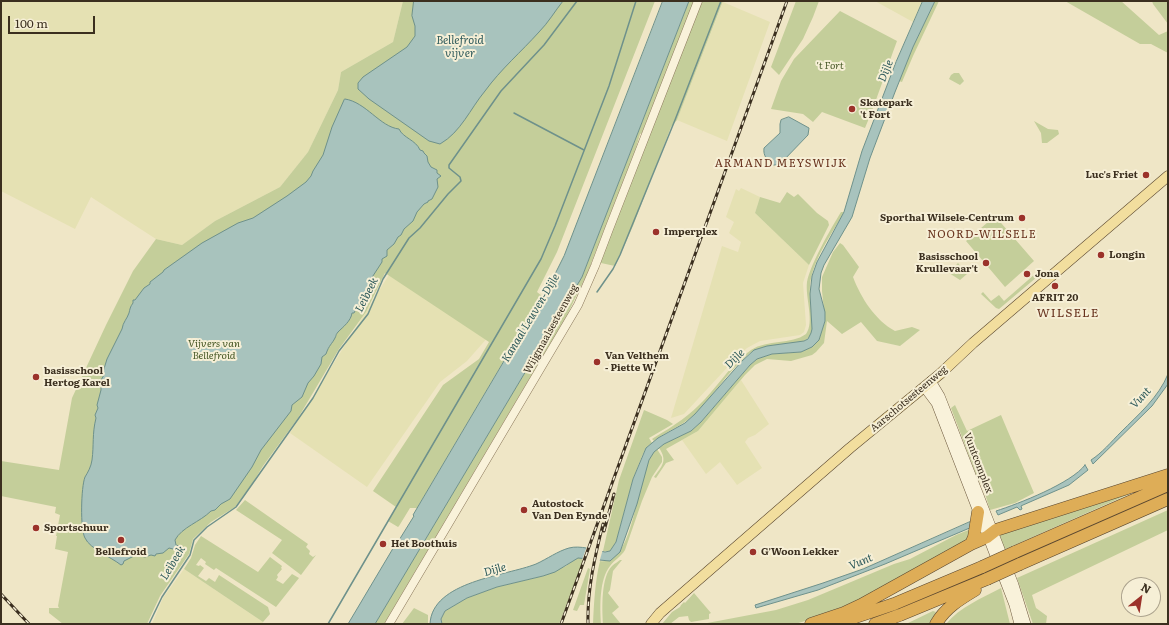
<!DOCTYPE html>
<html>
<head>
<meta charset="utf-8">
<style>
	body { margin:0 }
	#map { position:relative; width:1169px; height:625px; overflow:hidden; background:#efe6c6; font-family:Literata,serif }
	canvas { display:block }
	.frame { position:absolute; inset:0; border:2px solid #3b2f1f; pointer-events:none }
	.north { position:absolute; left:1121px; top:577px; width:40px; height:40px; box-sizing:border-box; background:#f6efd6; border:1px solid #aba28d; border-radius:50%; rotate:30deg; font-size:11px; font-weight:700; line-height:16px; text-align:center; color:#3b2f1f }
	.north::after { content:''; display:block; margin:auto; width:14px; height:18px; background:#9b322a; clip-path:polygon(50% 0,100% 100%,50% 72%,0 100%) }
	.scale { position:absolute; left:8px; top:16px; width:87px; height:18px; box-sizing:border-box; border:2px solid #3b2f1f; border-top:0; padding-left:5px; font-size:12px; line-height:14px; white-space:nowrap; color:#3b2f1f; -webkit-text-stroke:3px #f6efd6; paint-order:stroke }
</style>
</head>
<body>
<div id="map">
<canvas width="1169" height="625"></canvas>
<div class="frame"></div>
<div class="north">N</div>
<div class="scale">100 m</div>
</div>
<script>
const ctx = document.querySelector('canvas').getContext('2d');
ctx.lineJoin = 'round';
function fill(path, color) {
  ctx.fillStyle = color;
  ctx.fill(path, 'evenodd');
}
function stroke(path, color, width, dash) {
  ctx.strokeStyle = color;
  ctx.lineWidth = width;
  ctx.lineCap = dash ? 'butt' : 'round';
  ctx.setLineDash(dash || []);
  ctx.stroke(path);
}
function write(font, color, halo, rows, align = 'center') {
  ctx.font = font + ' Literata,serif';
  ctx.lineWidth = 4;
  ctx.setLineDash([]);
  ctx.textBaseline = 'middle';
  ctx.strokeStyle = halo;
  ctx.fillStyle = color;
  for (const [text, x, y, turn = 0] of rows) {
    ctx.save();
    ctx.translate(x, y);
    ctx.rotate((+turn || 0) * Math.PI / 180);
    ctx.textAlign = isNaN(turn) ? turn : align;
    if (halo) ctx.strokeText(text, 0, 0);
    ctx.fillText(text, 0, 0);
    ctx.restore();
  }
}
const farmland = new Path2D(`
	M1,1H403L393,42L341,72L338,90L308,152L280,187L215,221L182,245L156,239L91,197L75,229L1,191Z
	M875,1H923L913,22Z
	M723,2L770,22L727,141L677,120Z
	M741,188L760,197L755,213L809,265L803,283L806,325L804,332L800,335L760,341L747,348L736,358L684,414L671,418L722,246L738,252L741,242L729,233L734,222L726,217L736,189L739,191Z
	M392,270L489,336L467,361L440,382L367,487L290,433Z
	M741,380L769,424L755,435L748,438L745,442L762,468L737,485L720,462L706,474L682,440L698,431Z
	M184,569L263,622L262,624H152L163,598Z`);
const green = new Path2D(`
	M403,1H655L557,252L537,292L542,296L417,508H410L399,526L398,527L388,521L396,507L373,491L443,385L479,359L489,342L385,273L366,312L339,349L298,418L263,466L252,484L235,507L211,522L193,539L189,554L160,596L147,624H63L49,613V608H59L58,606L68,552L55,549L57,536H56L60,515L55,513L56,507L1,496V461L59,470L72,398L106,325L133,271L156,239L182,245L215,221L280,187L308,152L338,90L341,72L393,42Z
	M689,1H694L642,133L640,134L635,151L587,274L567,315L384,624H375L582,277Z
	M702,1H723L677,120L671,127L633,226L617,262L615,266L601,263L600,260Z
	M796,1H819L813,17L803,39L779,75L771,67Z
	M935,1H939L913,56L902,82L899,81L913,47Z
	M1065,1H1121L1159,35L1168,31V53L1151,44H1140Z
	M1152,1H1168V24L1153,4Z
	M840,11L897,41C886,70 877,100 865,128L822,112L813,122L803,114L771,109L781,81L794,59Z
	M954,73H959L964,81L960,85L949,79L951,75Z
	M1034,121L1048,129L1058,130L1059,134L1047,143H1042L1041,133Z
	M787,192L794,197L798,194L817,213L828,221L829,225L809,265L755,213L760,197L780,203Z
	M841,212H844C832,234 813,259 810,285C809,299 812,314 812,329C812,333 810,337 807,339C799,346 767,343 753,351C732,365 714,396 695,414C682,426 667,431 654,441L652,439L655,437C674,426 690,415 705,399C720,383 733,362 751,350C768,339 791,345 806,334C815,322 805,298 807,282C811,263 830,230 841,212Z
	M995,216L1034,261L1005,287L966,241Z
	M840,243L843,245L859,267L853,277C861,298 875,320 895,331L912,327L920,330L900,346L877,341L861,322L842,334L827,321L824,343L816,352L812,355L791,361L767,359L755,365L745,375L698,431L666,449L674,460L666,463L656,478L654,477C662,466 668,461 659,448L664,444L691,431L701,422L750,365L757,359L772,354L801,352L812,347L819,340L825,321L822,291V277L833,252Z
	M958,263L967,274L960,280L949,273Z
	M1035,274L1037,277L999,309L996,308L981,294L983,292L991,301L999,295L1004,301Z
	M955,405L967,431L1001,415L1034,493L1015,503L990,510L983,487L976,474L951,408Z
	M644,410L667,420L673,424L649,438L652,443L646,448L642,456L633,479L616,542L610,551H603L619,480Z
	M657,449L662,457V462L652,477L642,501L625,550C621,557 614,560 610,566C599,580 600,607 601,624H593C594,603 595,581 600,561C638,566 635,465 657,449Z
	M1143,488L1001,551L997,538L1005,532Z
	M245,500L308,544L306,547L310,551L309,554L313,557L316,555L301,575L272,553L282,540L236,510Z
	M1168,510V530L1032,595L1036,608L1047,616L1046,624H1033L1017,578Z
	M971,529L970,539L865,598L812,619L795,624H702L776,610L808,600L894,564L910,559L956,535Z
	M201,536L258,572L270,557L282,566L281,568L282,569L277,575L278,577L276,580L283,584L292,574L299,578L276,607L216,568L214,570L205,564L206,562L201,558L196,565L199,566L200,565L204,568L198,576L206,581L209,578L215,582L219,575L268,607L270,614L263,622L184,569L191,558L195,545Z
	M578,558H583L582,565L559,624H442L441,619L445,611L467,598L497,587L543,576L566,566L573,560Z
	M620,560H622L613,571L610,590L608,593L619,607L612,613L621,624H603C602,608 601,577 612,566C615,563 618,562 620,560Z
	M588,568L590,569L584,605H580L577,611L573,610Z
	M1001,588L1010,624H946C960,607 982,598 1001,588Z
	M694,593L711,613L709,614V619L691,622L689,620L688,616L679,617L670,624H662L672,612L680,607L681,605L684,602L685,603Z
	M414,608L428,615V624H402Z
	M933,611L936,612L929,624H906Z`);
const water = new Path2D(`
	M414,1H563C555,11 548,23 539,32C521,52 501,69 485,91C470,109 461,132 440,144L429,141L369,99L358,89V83L363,77L407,47L415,36V26L412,16Z
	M663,1H689L582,277L375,624H348L395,545H396L414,516L413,515L553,278L564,256Z
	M923,1H935L913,47L895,92L870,158L852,217L824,265L821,273L819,289L825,312V321L819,340L812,347L801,352L772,354L757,359L750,365L701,422L691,431L664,444L654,452L649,460L637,504L620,552L610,561L578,558L555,572L543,576L497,587L467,598L445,611L441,619L442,624H430C432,581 506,576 536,564C547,559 558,551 569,548C580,545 594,550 605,552L610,551L616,542L633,479L646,448L658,438L685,423L695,414L742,361L754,350L767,346L804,341L808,339L811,333L812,329L810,294L812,276L817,262L844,212L862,151L896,62Z
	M345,99C366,102 380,127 399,129C403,138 416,140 420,150L423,151L424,153L427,156L428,162L431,167L437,170V173L441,176L437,179L438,187L432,199L428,201V202L424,204L417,212L413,221L404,229L401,235L398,237L394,244L387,250V256L382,259V262L369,282L367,291H366L359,307L356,309L354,313H352C351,321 343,327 338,332C335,336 337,334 335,338C332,344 329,345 326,354L322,357L321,364L314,376L308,383L302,397L292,405L291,411L261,450L252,467L230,499L221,504L215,510L211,511C200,522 182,527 175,540L176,545L179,546L177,550L169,548L163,553L156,554L155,556L151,555L145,557L136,555L124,561L123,564L121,565C111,557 90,549 85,538C80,529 81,487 85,477C88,472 91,467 92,460C94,445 92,434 96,418L95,415L98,408L97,405L101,390V380L104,375L103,372L107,359L122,329C123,322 127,319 129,313C130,309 130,307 133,303V300H135L144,288L150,284V282L163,272L164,270L202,243L238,223L253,218L287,196L306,182L311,176L313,171L323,155L332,127L344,100Z
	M789,117L809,128L808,135L782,162L779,165H773C767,160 763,156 764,148L780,133V124L781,120Z
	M1168,374V384L1152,406L1093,464L1091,460C1102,453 1111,442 1121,432C1138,415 1159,397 1168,374Z
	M1085,465L1088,470L1069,485L1023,505L1021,506L1022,509L1020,510L1017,507L998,515L996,511C1018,504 1072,483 1085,465Z
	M970,522L972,527L885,564L818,590L756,608L755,605L823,583L863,569Z`);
const pier = new Path2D(`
	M587,546L603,549L599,563L582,560Z`);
const stream = new Path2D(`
	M514,113L584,150
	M597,292L613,269L620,255L675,120L721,1
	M149,624L162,597L190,555L194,540L207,527L236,507L313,398L339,351L368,314L383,279L409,238L420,228L448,194L461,181L460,177L449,168V165L501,91L544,45L577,1
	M328,624L541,259L555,226L609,86L636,1`);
const tertiary = new Path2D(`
	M389,624L578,305L595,266L609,229L698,1`);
const secondary = new Path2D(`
	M931,381L940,396L1014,585L1026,624
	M924,387L936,403L1014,605L1019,624`);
const primary = new Path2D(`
	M651,624L660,613L850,448L940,374L973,343L1168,176`);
const motorway = new Path2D(`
	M971,544L974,537L978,512
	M1015,552L1168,485
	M1020,564L1168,499
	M811,624L844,613L861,605L971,544L987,537L996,530L1168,475
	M835,624L894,604L982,567
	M875,624L900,615L987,579
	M936,624C945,608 960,599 975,590`);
const rail = new Path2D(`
	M604,531L614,494
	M1,594L29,624
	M561,624L787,1
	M588,624C587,590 595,556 603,524`);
const motorwayBridge = new Path2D(`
	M982,567L1015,552
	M987,579L1020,564`);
const markers = [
	[852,109,4,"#9b322a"],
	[1146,175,4,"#9b322a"],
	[1022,218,4,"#9b322a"],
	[656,232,4,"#9b322a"],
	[1101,255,4,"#9b322a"],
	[986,263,4,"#9b322a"],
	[1027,274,4,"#9b322a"],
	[1055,286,4,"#9b322a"],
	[597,362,4,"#9b322a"],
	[36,377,4,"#9b322a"],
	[524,510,4,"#9b322a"],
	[36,528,4,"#9b322a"],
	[121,540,4,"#9b322a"],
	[383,544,4,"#9b322a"],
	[753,552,4,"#9b322a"]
];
const parkNames = [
	["'t Fort",830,66],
	["Vijvers van",214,344],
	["Bellefroid",214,356]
];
const poiNames = [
	["Skatepark",860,103],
	["'t Fort",860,115],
	["Luc's Friet",1138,175,"right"],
	["Sporthal Wilsele-Centrum",1014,218,"right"],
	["Imperplex",664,232],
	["Longin",1109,255],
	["Basisschool",978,257,"right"],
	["Krullevaar't",978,269,"right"],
	["Jona",1035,274],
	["AFRIT 20",1055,298,"center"],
	["Van Velthem",605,356],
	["- Piette W.",605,368],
	["basisschool",44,371],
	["Hertog Karel",44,383],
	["Autostock",532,504],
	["Van Den Eynde",532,516],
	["Sportschuur",44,528],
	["Het Boothuis",391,544],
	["Bellefroid",121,552,"center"],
	["G'Woon Lekker",761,552]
];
const streetNames = [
	["Wijgmaalsesteenweg",551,329,-61],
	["Aarschotsesteenweg",909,399,-40],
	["Vuntcomplex",978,463,69]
];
const waterNames = [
	["Bellefroid",460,41],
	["vijver",460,54],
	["Dijle",886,71,-68],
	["Leibeek",367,295,-63],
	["Kanaal Leuven-Dijle",531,318,-59],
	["Dijle",735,359,-45],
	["Vunt",1141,398,-47],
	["Vunt",861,562,-23],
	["Leibeek",173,563,-59],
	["Dijle",495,570,-16]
];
const neighbourhoodNames = [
	["ARMAND MEYSWIJK",781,164],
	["NOORD-WILSELE",982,235]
];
const quarterNames = [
	["WILSELE",1068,313]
];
fill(farmland, '#e5e1b3');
fill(green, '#c4ce9a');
fill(water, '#a8c3bd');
stroke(water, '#6e918b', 1);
fill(pier, '#efe6c6');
stroke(stream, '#6e918b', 1.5);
stroke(tertiary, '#8b785b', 9);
stroke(secondary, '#6d593e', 10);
stroke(primary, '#59462f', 11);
stroke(motorway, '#59462f', 13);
stroke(tertiary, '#f9f2da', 8);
stroke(secondary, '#f9f2da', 9);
stroke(primary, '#f2de9e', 10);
stroke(motorway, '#dead57', 12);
stroke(rail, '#3b2f1f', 3);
stroke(rail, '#f6efd6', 1.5, [4.5]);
stroke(motorwayBridge, '#59462f', 13, []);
stroke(motorwayBridge, '#dead57', 12);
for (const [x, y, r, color] of markers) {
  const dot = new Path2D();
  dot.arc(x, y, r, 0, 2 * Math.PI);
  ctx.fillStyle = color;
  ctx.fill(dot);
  stroke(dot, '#f6efd6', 1.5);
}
write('italic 10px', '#475826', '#f6efd6', parkNames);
write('bold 10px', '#3b2f1f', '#f6efd6', poiNames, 'left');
write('10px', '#3b2f1f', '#f6efd6', streetNames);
write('italic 11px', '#2e5a5b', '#f6efd6', waterNames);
ctx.letterSpacing = '1px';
write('11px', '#68331e', '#f6efd6', neighbourhoodNames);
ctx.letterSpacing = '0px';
ctx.letterSpacing = '1px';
write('12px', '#68331e', '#f6efd6', quarterNames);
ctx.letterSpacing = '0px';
</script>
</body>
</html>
